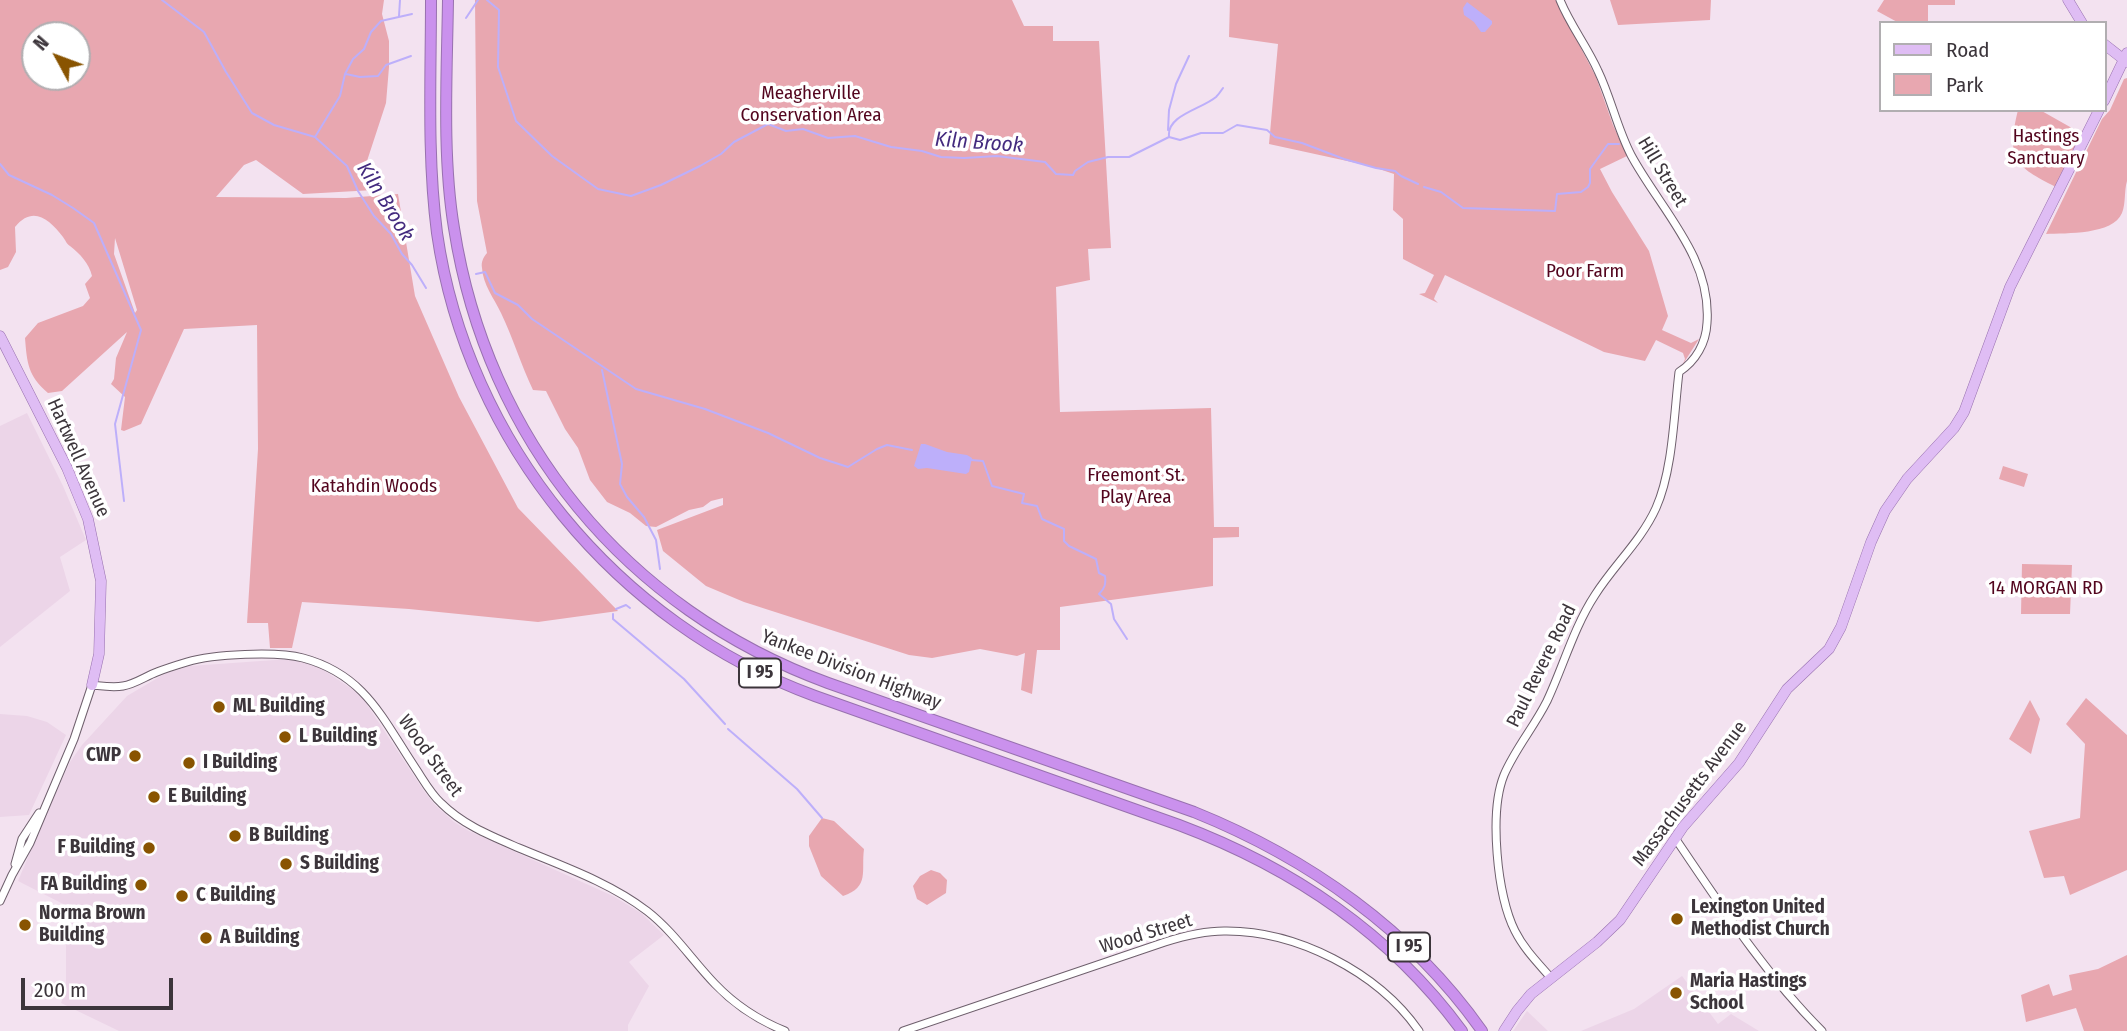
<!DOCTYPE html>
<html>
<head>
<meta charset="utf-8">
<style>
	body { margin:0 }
	#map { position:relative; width:2127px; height:1031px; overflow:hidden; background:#f3e2f0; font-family:"Fira Sans Condensed",sans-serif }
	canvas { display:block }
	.legend { position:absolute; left:1879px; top:21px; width:228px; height:91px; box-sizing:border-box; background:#fff; border:2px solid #b1aeb1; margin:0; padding:9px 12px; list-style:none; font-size:21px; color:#3c353b }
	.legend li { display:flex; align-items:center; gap:14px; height:35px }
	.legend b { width:35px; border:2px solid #b1aeb1 }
	.north { position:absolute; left:21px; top:21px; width:70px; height:70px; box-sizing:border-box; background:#fff; border:2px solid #b1aeb1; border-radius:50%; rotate:311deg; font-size:19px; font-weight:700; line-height:28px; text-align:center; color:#3c353b }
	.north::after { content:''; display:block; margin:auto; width:24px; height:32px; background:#895401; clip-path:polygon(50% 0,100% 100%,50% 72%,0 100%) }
	.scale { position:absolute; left:21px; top:978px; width:152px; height:32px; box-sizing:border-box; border:4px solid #3c353b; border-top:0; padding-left:9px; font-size:21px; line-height:24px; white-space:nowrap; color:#3c353b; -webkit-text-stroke:5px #fff; paint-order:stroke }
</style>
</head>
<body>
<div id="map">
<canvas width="2127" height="1031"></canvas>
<ul class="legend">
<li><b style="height:9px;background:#dfbdf4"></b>Road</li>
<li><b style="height:19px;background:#e8a7b0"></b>Park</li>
</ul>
<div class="north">N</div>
<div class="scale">200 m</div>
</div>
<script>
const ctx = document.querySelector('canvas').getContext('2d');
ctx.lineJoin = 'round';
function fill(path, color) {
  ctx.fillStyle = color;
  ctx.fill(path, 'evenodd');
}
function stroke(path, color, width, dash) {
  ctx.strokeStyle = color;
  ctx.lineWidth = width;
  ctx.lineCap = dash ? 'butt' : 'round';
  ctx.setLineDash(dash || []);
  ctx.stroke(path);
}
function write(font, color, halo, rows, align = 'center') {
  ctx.font = font + ' "Fira Sans Condensed",sans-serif';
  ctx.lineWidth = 7;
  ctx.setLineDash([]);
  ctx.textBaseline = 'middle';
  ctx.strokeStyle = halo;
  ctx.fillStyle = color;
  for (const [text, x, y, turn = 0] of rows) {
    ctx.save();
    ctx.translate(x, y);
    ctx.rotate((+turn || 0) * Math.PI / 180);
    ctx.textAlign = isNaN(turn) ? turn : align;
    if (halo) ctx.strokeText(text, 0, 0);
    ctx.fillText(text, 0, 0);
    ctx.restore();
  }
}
const built = new Path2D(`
	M27,413L63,486L86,540L60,557L70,591L0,647V426Z
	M289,659L319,667L352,689L364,700L424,791L435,805L454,822L469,831L613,896L641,913L664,935L629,962L649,986L628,1025V1031H119L61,1003L66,990V934L75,910L18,881L47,812L70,762L82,745L127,696L166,673L190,666Z
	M0,714L27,716L47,722L66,735L29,815L0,817Z
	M1682,976L1718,1024L1731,1014L1759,1031H1581L1634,1009Z
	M1527,1011L1548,1031H1513Z`);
const green = new Path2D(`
	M0,0H384L382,14L389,41V67L386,103L367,161L374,190L303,194L256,160L244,165L216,197L346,198L398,194L415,296L459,397L518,508L618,611L538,622L409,609L302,602L292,648H270L268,623H247L258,449L257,325L184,329L141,424L124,431L121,430L125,397L111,384L114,379L116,358L127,332L62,391L48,393C28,376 27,363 25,338L38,323L83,306L90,298L85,284L92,276C89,263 80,254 70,246C66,243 66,241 63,237C49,219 33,205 15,227L16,252L8,267L0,270ZM77,35V77H35V35ZM115,238L137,310L135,313L114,254Z
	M475,0H1012L1024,26H1053V41H1099L1111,248L1088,249L1090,280L1056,287L1060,412L1211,408L1214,527H1239V537L1213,538V586L1060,607V650H1037L1032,694L1021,690L1025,653L1017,656L980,649L932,658L909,655L744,602L706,586L663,551L657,530L723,505V498L711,501L703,507L689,510L656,527L646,526L630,513L607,502L590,480L578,448L565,429L546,391L533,390C521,365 513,338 501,313C494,298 483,285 482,268C481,262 483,258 487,253L477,201Z
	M1230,0H1558L1559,6L1596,77L1613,125L1627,156L1600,169L1612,192L1649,251L1668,316L1662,330L1691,343L1699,339L1683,364L1685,359L1683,353L1656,340L1645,361L1604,352L1445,275L1435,296L1434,299L1438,303L1419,294L1425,293L1434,275L1403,259V219L1393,210L1394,174L1370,166L1269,144L1278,44L1229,37Z
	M1610,0H1711L1710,20L1618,25Z
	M1884,0H1955V5H1928V23H1899L1877,11Z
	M2127,78V181C2124,191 2126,203 2122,213C2113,235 2066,233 2046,234L2102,119L2110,110L2124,79Z
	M2018,110H2040L2086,136L2060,189C2017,167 2005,162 2018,110Z
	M2003,466L2028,474L2024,487L1999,479Z
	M2022,564L2072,565L2070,614H2021Z
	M2086,698L2127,735V870L2070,895L2064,876L2044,878L2029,831L2080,818L2085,744L2066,724Z
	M2030,700L2040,719L2031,754L2009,739Z
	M822,818L834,821L864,849C861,871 870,887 843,896L821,876L809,846V836Z
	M931,870L940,873L947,880L946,893L927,905L917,899L913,886L920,876Z
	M2127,955V1031H2084L2076,1008L2026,1022L2021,995L2049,984L2053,996L2072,990L2069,975L2098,969Z`);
const water = new Path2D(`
	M1467,2L1492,21V24L1485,32H1481L1474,22L1464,15L1463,8Z
	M921,444H925L947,452L967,455L972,458L969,472L966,474L927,468L918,469L914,466Z`);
const stream = new Path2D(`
	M162,0L204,32L226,72L252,113L274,125L315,137L340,96L345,74L353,59L364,49L371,32L381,21L412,14
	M487,0L499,10L498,67L516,121L552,156L598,189L631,196L661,185L700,166L721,154L734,142L768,124L786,131L803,129L828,138L855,136L891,147L922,151L941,157L964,158L997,156L1045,162L1056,174L1073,175L1075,171L1088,162L1108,157H1129L1169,137L1180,140L1201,133H1223L1237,125L1267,130L1275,137L1302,143L1344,159L1376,168L1395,171L1401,176L1418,184
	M399,16L400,0
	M466,18L478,0
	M346,74L360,77L378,76L386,65L411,56
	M1168,130L1169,110L1176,84L1189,56
	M1169,136C1167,115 1202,109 1216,97C1219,94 1221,91 1223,88
	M316,138L347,166L358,191L374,216L391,234L402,254L412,265L426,288
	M0,164L9,175L52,195L73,208L94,223L141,330L115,424L124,501
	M1424,187L1441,192L1463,208L1555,211L1557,194L1581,192L1588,187L1590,183V169L1608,144H1619
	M476,274L485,272L495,293L518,305L532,319L636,389L705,409L768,433L820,458L848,467L877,449L887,445L912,450
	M602,370L622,464L620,484L627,497L644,517L656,540L660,569
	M971,460L983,461L992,486L1024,494L1022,503L1037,506L1042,519L1064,529V541L1069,546L1096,559L1099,573L1105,576C1106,584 1105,588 1099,594L1111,604L1114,619L1127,639
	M616,609L626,605L630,608
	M613,614V619L684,679L725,724
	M728,729L797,789L822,818`);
const minor = new Path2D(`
	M1675,838C1720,904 1765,974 1822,1031
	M15,864L22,839L39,813
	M0,901L12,875L30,843L74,739L92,685C102,686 113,688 123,686C135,684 146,676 157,672C167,668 177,665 187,662C213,654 277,651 303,658C366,675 383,720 416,769C424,781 431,794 441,803C463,825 491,836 519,848C562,866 609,882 647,911C673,931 692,960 715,984C735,1005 758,1020 785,1031
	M1551,978C1538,963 1524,949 1515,931C1497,896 1489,812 1504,775C1515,749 1534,727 1547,701C1563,667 1574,627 1595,595C1614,565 1641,541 1656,508C1673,470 1674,413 1679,372C1696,361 1706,343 1707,323C1712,257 1660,209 1631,155C1617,128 1611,98 1598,71C1587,46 1570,25 1560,0
	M903,1031L1165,942C1184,936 1204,931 1224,931C1296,930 1378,972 1419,1031`);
const major = new Path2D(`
	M2068,0L2082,23
	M2104,44L2127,62
	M2104,101L2127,53
	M0,336L67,468L88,519L101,581L99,654L92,685
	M1504,1031L1517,1011L1531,994L1597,942L1620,920L1683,827L1739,763L1787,689L1829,649L1841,627L1871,542L1885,511L1907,479L1954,428L1964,412L2010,287L2099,110`);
const highway = new Path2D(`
	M431,0C431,77 427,156 437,233C467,442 617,624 815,696L1179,825C1291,867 1391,934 1462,1031
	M448,0C447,73 442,156 454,228C487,440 626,609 828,683L1194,812C1308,858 1411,930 1482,1031`);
const markers = [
	[219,707,7,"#895401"],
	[285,737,7,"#895401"],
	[135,756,7,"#895401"],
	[189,763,7,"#895401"],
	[154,797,7,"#895401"],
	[235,836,7,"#895401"],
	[149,848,7,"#895401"],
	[286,864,7,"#895401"],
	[141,885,7,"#895401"],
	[182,896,7,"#895401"],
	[1677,919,7,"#895401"],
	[25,925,7,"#895401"],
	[206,938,7,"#895401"],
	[1676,993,7,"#895401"]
];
const shields = [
	[760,673,42],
	[1409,947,42]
];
const shieldNames = [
	["I 95",760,673],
	["I 95",1409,947]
];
const parkNames = [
	["Meagherville",811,94],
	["Conservation Area",811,116],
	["Hastings",2046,137],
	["Sanctuary",2046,159],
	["Poor Farm",1585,272],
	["Freemont St.",1136,476],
	["Play Area",1136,498],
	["Katahdin Woods",374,487],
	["14 MORGAN RD",2046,589]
];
const streetNames = [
	["Hill Street",1662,172,59],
	["Hartwell Avenue",78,458,66],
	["Paul Revere Road",1542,666,-64],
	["Yankee Division Highway",851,670,21],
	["Wood Street",430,756,54],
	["Massachusetts Avenue",1690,794,-53],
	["Wood Street",1146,934,-17]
];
const poiNames = [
	["ML Building",233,707],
	["L Building",299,737],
	["CWP",121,756,"right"],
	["I Building",203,763],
	["E Building",168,797],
	["B Building",249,836],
	["F Building",135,848,"right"],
	["S Building",300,864],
	["FA Building",127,885,"right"],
	["C Building",196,896],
	["Lexington United",1691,908],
	["Methodist Church",1691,930],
	["Norma Brown",39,914],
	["Building",39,936],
	["A Building",220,938],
	["Maria Hastings",1690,982],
	["School",1690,1004]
];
const waterNames = [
	["Kiln Brook",979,143,4],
	["Kiln Brook",385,202,58]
];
fill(built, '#ecd5e8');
fill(green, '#e8a7b0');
fill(water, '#bdaffa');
stroke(stream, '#bdaffa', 2);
stroke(minor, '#6e5f6c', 9);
stroke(major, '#9871af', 11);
stroke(highway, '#9871af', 12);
stroke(minor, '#fff', 7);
stroke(major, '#dfbdf4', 10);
stroke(highway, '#ca91ed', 10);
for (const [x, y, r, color] of markers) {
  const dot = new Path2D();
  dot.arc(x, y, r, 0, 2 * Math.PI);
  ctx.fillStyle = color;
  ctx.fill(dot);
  stroke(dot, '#fff', 2.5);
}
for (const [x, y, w] of shields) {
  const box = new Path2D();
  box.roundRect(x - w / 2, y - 14.5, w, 29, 5);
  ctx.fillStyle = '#fff';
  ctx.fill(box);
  stroke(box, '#3c353b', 2);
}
write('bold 18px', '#3c353b', null, shieldNames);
write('19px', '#53051e', '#fff', parkNames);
write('19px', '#3c353b', '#fff', streetNames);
write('bold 19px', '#3c353b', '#fff', poiNames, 'left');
write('italic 21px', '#442b7f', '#fff', waterNames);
</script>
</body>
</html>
